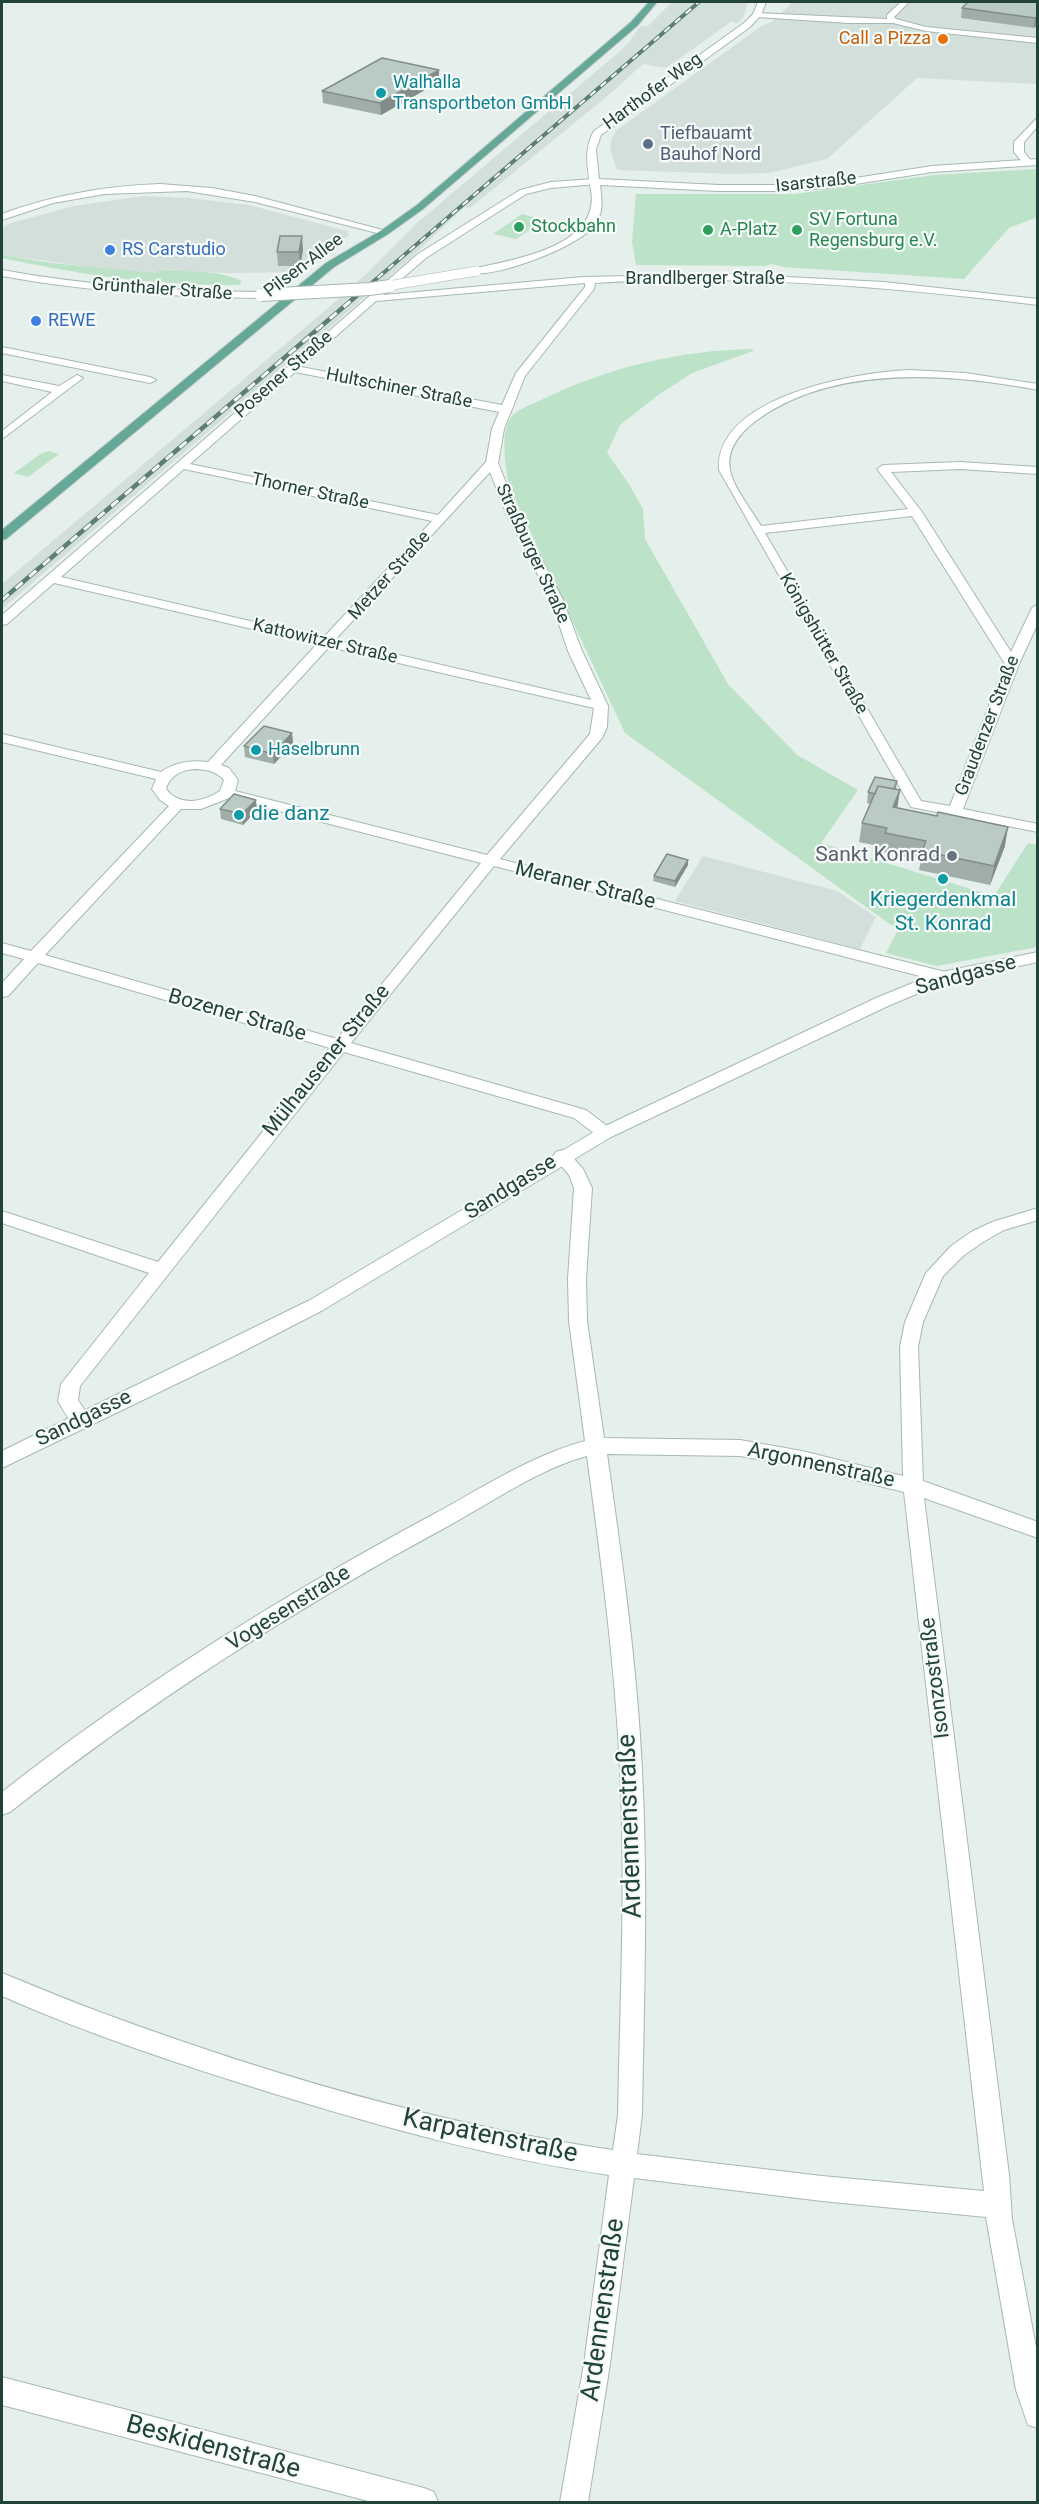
<!DOCTYPE html>
<html>
<head>
<meta charset="utf-8">
<style>
	body { margin:0 }
	#map { position:relative; width:1039px; height:2504px; overflow:hidden; background:#e5efeb; font-family:Roboto,sans-serif }
	canvas { display:block }
	.frame { position:absolute; inset:0; border:3px solid #22433a; pointer-events:none }
</style>
</head>
<body>
<div id="map">
<canvas width="1039" height="2504"></canvas>
<div class="frame"></div>
</div>
<script>
const ctx = document.querySelector('canvas').getContext('2d');
ctx.lineJoin = 'round';
function fill(path, color) {
  ctx.fillStyle = color;
  ctx.fill(path, 'evenodd');
}
function stroke(path, color, width, dash) {
  ctx.strokeStyle = color;
  ctx.lineWidth = width;
  ctx.lineCap = dash ? 'butt' : 'round';
  ctx.setLineDash(dash || []);
  ctx.stroke(path);
}
function write(font, color, halo, rows, align = 'center') {
  ctx.font = font + ' Roboto,sans-serif';
  ctx.lineWidth = 4.5;
  ctx.setLineDash([]);
  ctx.textBaseline = 'middle';
  ctx.strokeStyle = halo;
  ctx.fillStyle = color;
  for (const [text, x, y, turn = 0] of rows) {
    ctx.save();
    ctx.translate(x, y);
    ctx.rotate((+turn || 0) * Math.PI / 180);
    ctx.textAlign = isNaN(turn) ? turn : align;
    if (halo) ctx.strokeText(text, 0, 0);
    ctx.fillText(text, 0, 0);
    ctx.restore();
  }
}
const built = new Path2D(`
	M672,2H748L744,16L738,23L731,22L666,68L643,64L605,98L470,208L464,207L415,254L2,609V584L328,308L366,274L417,223L618,53L630,41L640,26H648Z
	M793,2H1037V84L917,78L827,159L769,173L734,174L617,170L610,149L612,138L617,130L763,25L772,22Z
	M144,196L189,198L249,205L347,231L349,235L298,272L228,273L158,270L155,273L129,272L2,255V228L11,223L74,206Z
	M703,856L837,891L876,917L860,949L675,901Z`);
const green = new Path2D(`
	M1037,169V217L1009,228L964,279L783,267L771,264L766,266L636,265L632,242L636,194H795L935,175Z
	M522,214L545,220L516,239L493,234Z
	M2,255L52,263L155,273L158,270C185,272 217,269 242,281L239,285C158,286 81,275 2,258Z
	M753,349V351L692,373L658,395L620,425L607,453L629,484L643,509L645,539L728,684L797,755L858,790L821,843L994,896L1028,843L1037,845V947L937,966L886,953L898,930L625,733L509,486C506,468 500,436 510,419C516,409 531,405 541,400C606,368 680,350 753,349Z
	M49,451L59,454L28,477L14,473L42,453Z`);
const minor = new Path2D(`
	M901,2H909L894,17L896,19L926,27L1038,38V43L926,31L893,23H849L757,17L753,15L757,13L887,19V15Z
	M1038,117V126L1024,142V152L1032,162L1024,164L1014,152V142Z
	M594,179L599,182L597,184L551,188L526,194L426,258L383,295L583,277L729,274L884,282L1038,299V305C891,287 743,274 595,283L594,289L525,376L504,429L498,463L519,515L563,600L582,651L608,706L607,727L602,738L500,859L949,973L951,977L943,982L494,866L351,1043L586,1110L611,1129L614,1133L611,1137H599L574,1118L344,1052L80,1386L78,1400L91,1420L88,1425C72,1430 65,1413 58,1401L61,1384L149,1273L2,1223V1211L158,1262L330,1048L38,963L8,996L2,997V983L24,959L2,953V943L31,951L169,806L160,800L152,789L156,779L2,742V734L161,772C175,762 192,760 208,762L317,644L54,583L7,624L2,625V615L418,254L520,190L551,182ZM585,283V287L516,373L502,405L301,367L376,301ZM295,372L499,412L492,429L486,462L438,515L190,464ZM184,469L432,521L323,638L61,577ZM490,472L507,515L551,600L568,651L591,700L335,640ZM329,647L594,708L590,734L487,855L235,791L238,780L229,768L221,765ZM197,769C208,770 216,771 224,780L220,791C203,802 180,807 166,789C170,775 183,769 197,769ZM229,798L481,863L337,1039L45,955L181,809H201Z
	M2,347L150,377L156,380L150,383L2,353Z
	M910,370L965,373L1038,384V390C949,373 834,364 757,420C741,432 726,448 730,470C734,489 751,509 761,526L908,509L877,469L883,465L960,462L1038,467V474L960,469L891,472L922,512L1011,652L1032,608L1038,604V623L1019,664L963,809L1038,824V832L911,807L719,470C714,397 855,372 910,370ZM912,516L1005,664L950,806L921,801L765,533Z
	M2,375L59,386L77,375L83,378L2,439V431L52,392L2,381Z
	M562,1150L568,1152L583,1169L592,1188L586,1279L587,1321L604,1438L740,1440L802,1451L903,1476L900,1347L905,1322L926,1273L951,1246L971,1232L992,1222L1038,1208V1220L1004,1230L983,1242L963,1256L943,1276L923,1322L918,1347L923,1481L1038,1522V1538L924,1498L1009,2175L1012,2219L1038,2358V2428L1028,2425L1016,2390L986,2217L822,2201L634,2178L610,2364L588,2502H560L584,2364L609,2175C494,2158 386,2128 275,2094C182,2065 90,2035 2,1996V1973C37,1987 72,2002 108,2015C271,2075 440,2125 613,2150L618,2115C620,2000 626,1884 620,1769C615,1664 601,1560 587,1456C541,1468 492,1502 450,1525C296,1608 147,1704 10,1812L2,1815V1792C136,1687 283,1595 434,1514C482,1488 532,1455 585,1441L569,1321L568,1279L574,1188L569,1175L553,1156L556,1152ZM607,1454L740,1456L802,1467L904,1492L984,2191L822,2176L637,2154L642,2115C644,2000 648,1885 642,1770C637,1664 622,1559 607,1454Z
	M2,2377L424,2488L434,2492L438,2502H372L2,2405Z`);
const tertiary = new Path2D(`
	M758,2H766L761,15L750,27L601,135L596,149L599,179L719,185H787L830,182L932,166L1038,159V165L932,172L830,188L787,191H719L600,185C602,200 604,213 594,226C577,247 499,277 473,273V269C514,259 601,247 591,190C588,170 583,149 594,131L744,23L753,14Z
	M160,184L212,188L255,196L390,232L385,235L255,202L187,191L105,194L53,203L2,220V214C53,195 105,186 160,184Z
	M2,270C88,286 174,291 261,292L266,295L261,298C174,297 88,292 2,276Z
	M1038,952V962L947,981L888,1006L611,1137L323,1310L234,1356L2,1468V1451L310,1300L599,1129L876,998L937,973Z`);
const primary = new Path2D(`
	M649,2H657L637,26L423,209L388,234L334,267L6,539L2,540V530L326,263L382,230L417,205L631,22Z`);
const railFar1 = new Path2D(`
	M367,287L699,2`);
const rail = new Path2D(`
	M2,600L368,286`);
const tertiaryBridgeFar1 = new Path2D(`
	M381,287L477,271`);
const tertiaryBridge = new Path2D(`
	M261,295L370,289L390,286`);
const wall = new Path2D(`
	M1038,2V24L1034,28L961,18L962,8Z
	M439,82L381,115L323,103L322,91Z
	M303,250L300,266H278L277,252Z
	M292,733L293,744L274,764L245,757L244,746Z
	M897,781L896,789L900,790L897,808L1005,846L990,885L919,870L921,860L882,852L883,847L859,842L862,823L870,804L867,803L868,792Z
	M220,809L257,810L243,825L221,819Z
	M688,860V865L675,887L653,881L654,876Z`);
const shadedWall = new Path2D(`
	M1038,16V24L1034,28L1035,18Z
	M439,70V82L381,115L380,103Z
	M302,236L303,250L300,266L299,252Z
	M292,733L293,744L274,764L273,754Z
	M900,790L897,809L893,807Z
	M256,800L257,810L243,825L242,814Z
	M1008,827L1005,846L990,885L994,866Z
	M688,860V865L675,887V881Z`);
const building = new Path2D(`
	M968,2H1038V16L1035,18L962,8Z
	M382,58L439,70L380,103L322,91Z
	M280,236H302L299,252H277Z
	M264,726L292,733L273,754L244,746Z
	M875,777L897,781L894,789L878,786L875,794L868,792Z
	M878,786L900,790L893,807L937,816L938,812L1008,827L994,866L922,851L926,841L885,833L887,828L862,823Z
	M234,794L256,800L242,814L220,809Z
	M667,854L688,860L675,881L654,876Z`);
const markers = [
	[943,39,6,"#e8710a"],
	[381,93,6,"#0f9aa8"],
	[648,144,6,"#5c6f8a"],
	[519,227,6,"#2e9e5b"],
	[708,230,6,"#2e9e5b"],
	[797,230,6,"#2e9e5b"],
	[110,250,6,"#3f7fe0"],
	[36,321,6,"#3f7fe0"],
	[256,750,6,"#0f9aa8"],
	[239,815,6,"#0f9aa8"],
	[952,856,6,"#6b7280"],
	[943,879,6,"#0f9aa8"]
];
const farFoodnames = [
	["Call a Pizza",931,39]
];
const farCulturenames = [
	["Walhalla",393,83],
	["Transportbeton GmbH",393,104],
	["Haselbrunn",268,750]
];
const farStreetnames = [
	["Harthofer Weg",653,92,-36],
	["Isarstraße",816,183,-6],
	["Pilsen-Allee",304,266,-37],
	["Brandlberger Straße",705,279],
	["Grünthaler Straße",162,290,4],
	["Posener Straße",284,375,-41],
	["Hultschiner Straße",399,389,11],
	["Thorner Straße",310,492,12],
	["Straßburger Straße",532,554,65],
	["Metzer Straße",390,576,-48],
	["Kattowitzer Straße",325,642,13],
	["Königshütter Straße",823,644,60],
	["Graudenzer Straße",988,726,-69]
];
const farServicenames = [
	["Tiefbauamt",660,134],
	["Bauhof Nord",660,155]
];
const farLeisurenames = [
	["SV Fortuna",809,220],
	["Regensburg e.V.",809,241],
	["Stockbahn",531,227],
	["A-Platz",720,230]
];
const farShopnames = [
	["RS Carstudio",122,250],
	["REWE",48,321]
];
const cultureNames = [
	["die danz",251,815],
	["Kriegerdenkmal",943,901,"center"],
	["St. Konrad",943,925,"center"]
];
const worshipNames = [
	["Sankt Konrad",940,856]
];
const streetNames = [
	["Meraner Straße",585,886,14],
	["Sandgasse",966,976,-15],
	["Bozener Straße",237,1016,16],
	["Mülhausener Straße",327,1061,-51],
	["Sandgasse",511,1188,-32],
	["Sandgasse",84,1419,-26],
	["Argonnenstraße",821,1466,12],
	["Vogesenstraße",289,1609,-32],
	["Isonzostraße",936,1678,-97]
];
const nearStreetnames = [
	["Ardennenstraße",631,1826,-92],
	["Karpatenstraße",490,2137,12],
	["Ardennenstraße",604,2310,-82],
	["Beskidenstraße",213,2448,15]
];
fill(built, '#d3dfda');
fill(green, '#bce2c7');
stroke(minor, '#a7b8b2', 2);
stroke(tertiary, '#a7b8b2', 2);
stroke(primary, '#c1cac8', 2);
fill(minor, '#fff');
fill(tertiary, '#fff');
fill(primary, '#66a897');
stroke(railFar1, '#5d7e75', 4);
stroke(rail, '#5d7e75', 4.5);
stroke(railFar1, '#f6fbf9', 2, [7]);
stroke(rail, '#f6fbf9', 3, [9]);
stroke(tertiaryBridgeFar1, '#a7b8b2', 10, []);
stroke(tertiaryBridge, '#a7b8b2', 14, []);
stroke(tertiaryBridgeFar1, '#fff', 9);
stroke(tertiaryBridge, '#fff', 12);
fill(wall, '#a0aea9');
fill(shadedWall, '#828d89');
fill(building, '#bacac4');
stroke(building, '#828d89', 1.5);
for (const [x, y, r, color] of markers) {
  const dot = new Path2D();
  dot.arc(x, y, r, 0, 2 * Math.PI);
  ctx.fillStyle = color;
  ctx.fill(dot);
  stroke(dot, '#f6fbf9', 2);
}
write('18px', '#c56008', '#f6fbf9', farFoodnames, 'right');
write('18px', '#0d838f', '#f6fbf9', farCulturenames, 'left');
write('18px', '#22433a', '#f6fbf9', farStreetnames);
write('18px', '#4e5e75', '#f6fbf9', farServicenames, 'left');
write('18px', '#27864d', '#f6fbf9', farLeisurenames, 'left');
write('18px', '#366cbe', '#f6fbf9', farShopnames, 'left');
write('21px', '#0d838f', '#f6fbf9', cultureNames, 'left');
write('21px', '#5b616d', '#f6fbf9', worshipNames, 'right');
write('21px', '#22433a', '#f6fbf9', streetNames);
write('26px', '#22433a', '#f6fbf9', nearStreetnames);
</script>
</body>
</html>
